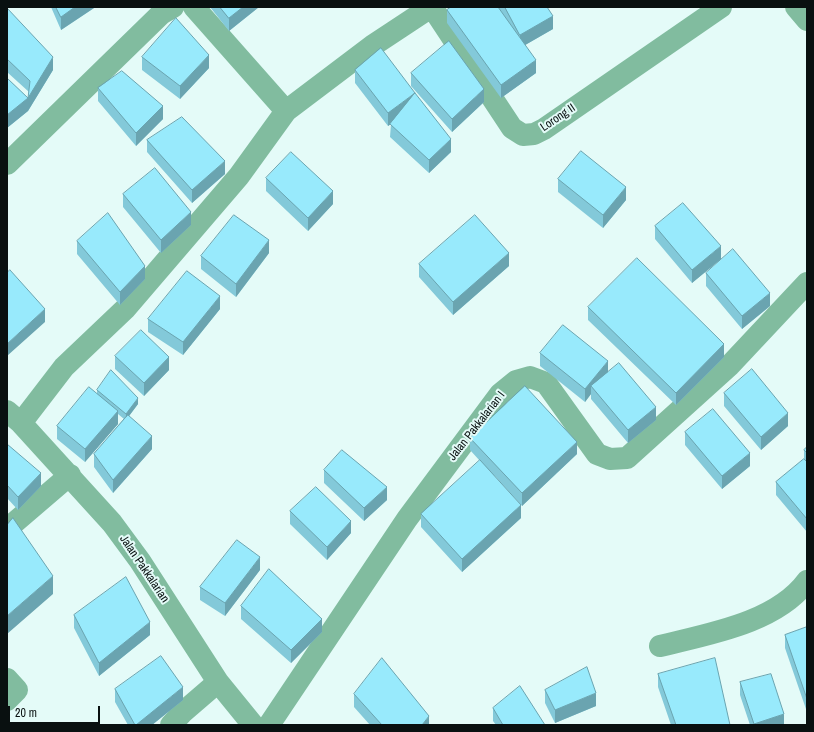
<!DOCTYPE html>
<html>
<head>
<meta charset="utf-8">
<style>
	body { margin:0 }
	#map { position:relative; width:814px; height:732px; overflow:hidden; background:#e4fbf8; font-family:"Archivo Narrow",sans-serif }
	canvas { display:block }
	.frame { position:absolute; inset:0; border:8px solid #091010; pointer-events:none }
	.scale { position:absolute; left:8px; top:706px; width:92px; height:18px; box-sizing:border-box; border:2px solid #091010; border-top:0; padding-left:5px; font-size:12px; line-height:14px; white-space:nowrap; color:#091010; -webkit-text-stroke:3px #e4fbf8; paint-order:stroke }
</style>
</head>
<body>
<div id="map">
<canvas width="814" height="732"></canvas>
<div class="frame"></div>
<div class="scale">20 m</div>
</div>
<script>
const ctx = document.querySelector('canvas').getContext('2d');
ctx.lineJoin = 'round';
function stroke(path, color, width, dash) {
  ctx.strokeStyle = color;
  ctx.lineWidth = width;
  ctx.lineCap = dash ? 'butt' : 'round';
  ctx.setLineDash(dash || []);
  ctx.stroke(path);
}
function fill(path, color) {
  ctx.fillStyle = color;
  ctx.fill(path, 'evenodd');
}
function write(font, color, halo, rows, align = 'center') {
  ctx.font = font + ' "Archivo Narrow",sans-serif';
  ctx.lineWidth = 4;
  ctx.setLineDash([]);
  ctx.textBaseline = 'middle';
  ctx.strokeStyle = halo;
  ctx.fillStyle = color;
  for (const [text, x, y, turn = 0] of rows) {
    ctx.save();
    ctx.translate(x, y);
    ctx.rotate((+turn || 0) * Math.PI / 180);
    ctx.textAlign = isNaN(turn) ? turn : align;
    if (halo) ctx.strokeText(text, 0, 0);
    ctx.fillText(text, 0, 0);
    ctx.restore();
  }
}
const street = new Path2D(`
	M194,7L286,111
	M432,7L512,128L523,135L534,134L544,129L721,7
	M796,7L807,20
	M7,164L161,14L173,7
	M7,411L21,423L112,523L140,561L218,682L253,725
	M21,423L64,367L125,309L239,176L286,111L372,46L431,7
	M7,529L70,475
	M660,646C708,634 776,623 807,581
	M7,679L17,690L7,700
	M171,725L182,713L218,682
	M269,725L407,519L500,394L516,381L530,377L546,383L597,454L610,459L627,458L730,365L807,283`);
const wall = new Path2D(`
	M51,7H94V8L61,30Z
	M210,7H259L229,31Z
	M451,7H547L553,29L525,45L536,73L501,98L447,23V10Z
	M7,8L53,70L28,111L7,128V78L28,98L29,92L7,72Z
	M142,57L209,68L180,99L142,70Z
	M355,70L451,152L429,173L390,137L391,124L388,126L355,83Z
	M411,73L484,102L452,132L411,86Z
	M98,88L163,119L136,146L98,101Z
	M147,140L225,174L192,203L147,152Z
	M266,178L333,204L308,231L266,191Z
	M558,179L626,200L603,228L558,192Z
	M123,194L191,225L161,253L123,207Z
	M655,226L721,259L692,283L655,239Z
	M77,241L145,279L120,305L77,254Z
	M269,253L236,297L201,269V256Z
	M419,264L509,266L453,315L419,277Z
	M706,273L770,306L742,329L706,286Z
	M588,307L724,357L676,405L588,320Z
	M220,309L183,355L148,332V319Z
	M540,353L608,372L656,420L628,443L591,399V394L585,402L540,366Z
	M115,356L169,370L144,396L115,369Z
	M97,390L138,404L129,416L152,449L113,493L94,467V454L124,419L118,414V424L85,462L57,439V426L97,393Z
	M724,393L788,426L761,450L724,406Z
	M685,432L750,466L722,489L685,445Z
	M470,438L577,454L522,506L494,475L521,518L462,572L421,527V514L480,461L470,450Z
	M7,444L41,486L18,510L7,498Z
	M807,447V532L776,495V482L804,459V450Z
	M324,470L387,500L364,521L324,483Z
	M290,511L351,533L327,560L290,524Z
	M260,570L225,616L200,600V587Z
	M241,606L322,632L291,663L241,619Z
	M74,615L150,635L99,676L74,628Z
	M807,627V712L785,648V635Z
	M658,674L730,725H671L658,687Z
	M740,682L784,725H750L740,695Z
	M115,689L183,700L152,725H128L115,702Z
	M545,690L596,706L555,723L545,703Z
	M354,694L429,725H370L354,707Z
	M493,708L545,725H496L493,721Z`);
const shadedWall = new Path2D(`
	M75,7H94V8L61,30V17Z
	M243,7H259L229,31V18Z
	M553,16V29L520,48V35Z
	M209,55V68L180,99V86Z
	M53,57V70L28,111L7,128V115L28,98Z
	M536,60V73L501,98V85Z
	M484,89V102L452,132V119Z
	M415,93V106L388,126V113Z
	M163,106V119L136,146V133Z
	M451,139V152L429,173V160Z
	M225,161V174L192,203V190Z
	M626,187V200L603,228V215Z
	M333,191V204L308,231V218Z
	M191,212V225L161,253V240Z
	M269,240V253L236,297V284Z
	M721,246V259L692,283V270Z
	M509,253V266L453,315V302Z
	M145,266V279L120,305V292Z
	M770,293V306L742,329V316Z
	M220,296V309L183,355V342Z
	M45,309V322L7,356V344Z
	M724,344V357L676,405V393Z
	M169,357V370L144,396V383Z
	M608,361V374L591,386V394L585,402V389Z
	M138,398V404L126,420V414Z
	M656,407V420L628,443V430Z
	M118,411V424L85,462V449Z
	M788,413V426L761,450V437Z
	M152,436V449L113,493V480Z
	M577,442V454L522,506V493Z
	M750,453V466L722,489V476Z
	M41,473V486L18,510V497Z
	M387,487V500L364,521V508Z
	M521,505V518L462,572V559Z
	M351,521V533L327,560V547Z
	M260,557V570L225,616V603Z
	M53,576V594L7,634V616Z
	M322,619V632L291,663V650Z
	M150,622V635L99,676V663Z
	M183,687V700L152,725H136Z
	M596,693V706L555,723V710Z
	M784,714V725H754V724Z
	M429,716V725H422Z`);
const building = new Path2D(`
	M56,7H75L61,17Z
	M220,7H243L229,18Z
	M451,7H498L536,60L501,85L447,10Z
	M505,7H547L553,16L520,35Z
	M7,8L53,57L28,98L30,81L7,59Z
	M176,18L209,55L180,86L142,57Z
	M449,41L484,89L452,119L411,73Z
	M381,48L415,93L388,113L355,70Z
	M122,71L163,106L136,133L98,88Z
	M7,78L28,98L7,115Z
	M415,93L451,139L429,160L390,124Z
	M182,117L225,161L192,190L147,140Z
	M581,151L626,187L603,215L558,179Z
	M291,152L333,191L308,218L266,178Z
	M155,168L191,212L161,240L123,194Z
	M683,203L721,246L692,270L655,226Z
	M108,213L145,266L120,292L77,241Z
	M234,215L269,240L236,284L201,256Z
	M475,215L509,253L453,302L419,264Z
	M733,249L770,293L742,316L706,273Z
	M637,258L724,344L676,393L588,307Z
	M10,270L45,309L7,344V273Z
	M187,271L220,296L183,342L148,319Z
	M563,325L608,361L585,389L540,353Z
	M141,330L169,357L144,383L115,356Z
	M619,363L656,407L628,430L591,386Z
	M752,369L788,413L761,437L724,393Z
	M111,370L138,398L126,414L97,390Z
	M525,386L577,442L522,493L470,438Z
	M89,387L118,411L85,449L57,426Z
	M713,409L750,453L722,476L685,432Z
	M128,415L152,436L113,480L94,454Z
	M7,444L41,473L18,497L7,485Z
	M807,447V453L804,450Z
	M342,450L387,487L364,508L324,470Z
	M804,459L807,462V519L776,482Z
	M480,460L521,505L462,559L421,514Z
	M316,487L351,521L327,547L290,511Z
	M13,518L53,576L7,616V525Z
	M237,540L260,557L225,603L200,587Z
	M269,569L322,619L291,650L241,606Z
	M126,577L150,622L99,663L74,615Z
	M807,627V699L785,635Z
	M161,656L183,687L136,725H135L115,689Z
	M382,658L429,716L422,725H382L354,694Z
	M715,658L730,725H676L658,674Z
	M587,667L596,693L555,710L545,690Z
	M771,674L784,714L754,724L740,682Z
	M520,686L545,725H503L493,708Z`);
const streetNames = [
	["Lorong II",558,118,-34],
	["Jalan Pakkalarian I",477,426,-52],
	["Jalan Pakkalarian",144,569,56]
];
stroke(street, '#81bc9f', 22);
fill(wall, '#83c9d9');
fill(shadedWall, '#6aa4b0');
fill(building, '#98eafc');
stroke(building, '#6aa4b0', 1);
write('12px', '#091010', '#e4fbf8', streetNames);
</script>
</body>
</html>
